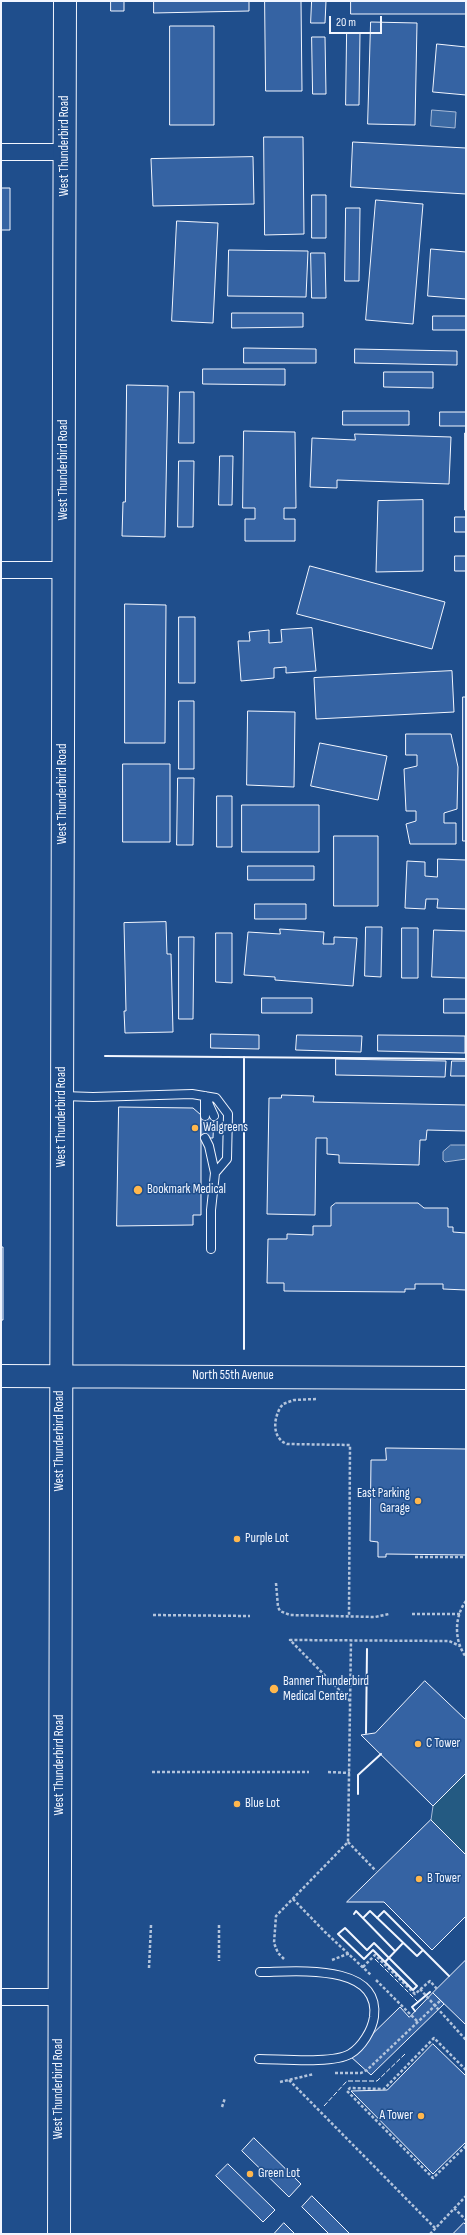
<!DOCTYPE html>
<html>
<head>
<meta charset="utf-8">
<style>
	body { margin:0 }
	#map { position:relative; width:467px; height:2235px; overflow:hidden; background:#1f4e8c; font-family:"Sofia Sans Condensed",sans-serif }
	canvas { display:block }
	.frame { position:absolute; inset:0; border:2px solid #f2f6ff; pointer-events:none }
	.scale { position:absolute; left:329px; top:16px; width:53px; height:18px; box-sizing:border-box; border:2px solid #f2f6ff; border-top:0; padding-left:5px; font-size:12px; line-height:14px; white-space:nowrap; color:#f2f6ff; -webkit-text-stroke:3px #1f4e8c; paint-order:stroke }
</style>
</head>
<body>
<div id="map">
<canvas width="467" height="2235"></canvas>
<div class="frame"></div>
<div class="scale">20 m</div>
</div>
<script>
const ctx = document.querySelector('canvas').getContext('2d');
ctx.lineJoin = 'round';
function fill(path, color) {
  ctx.fillStyle = color;
  ctx.fill(path, 'evenodd');
}
function stroke(path, color, width, dash) {
  ctx.strokeStyle = color;
  ctx.lineWidth = width;
  ctx.lineCap = dash ? 'butt' : 'round';
  ctx.setLineDash(dash || []);
  ctx.stroke(path);
}
function write(font, color, halo, rows, align = 'center') {
  ctx.font = font + ' "Sofia Sans Condensed",sans-serif';
  ctx.lineWidth = 3;
  ctx.setLineDash([]);
  ctx.textBaseline = 'middle';
  ctx.strokeStyle = halo;
  ctx.fillStyle = color;
  for (const [text, x, y, turn = 0] of rows) {
    ctx.save();
    ctx.translate(x, y);
    ctx.rotate((+turn || 0) * Math.PI / 180);
    ctx.textAlign = isNaN(turn) ? turn : align;
    if (halo) ctx.strokeText(text, 0, 0);
    ctx.fillText(text, 0, 0);
    ctx.restore();
  }
}
const green = new Path2D(`
	M466,1773V1855L431,1820L433,1806Z`);
const water = new Path2D(`
	M432,110L456,112L455,128L431,126Z
	M451,1145H466V1159L445,1162L443,1160V1152Z`);
const building = new Path2D(`
	M111,1H124V11H111Z
	M154,1H249V11L154,13Z
	M265,1H301L302,91H266Z
	M312,1H326L325,23H311Z
	M351,1H466V14H351Z
	M371,22L417,23L415,125L368,124Z
	M170,26H214V125H170Z
	M347,33H360L359,105H346Z
	M312,37H325L326,94H313Z
	M437,44L466,47V95L433,92Z
	M264,137H303L304,234L265,235Z
	M353,142L466,148V194L351,187Z
	M253,157L254,204L153,206L151,159Z
	M1,188H10V230H1Z
	M312,195H326V238H312Z
	M376,200L423,204L413,324L366,320Z
	M346,208H360L359,281H345Z
	M177,221L218,223L213,323L172,321Z
	M431,249L466,252V299L428,296Z
	M229,250L308,251L306,297L228,296Z
	M311,253H325L326,298H312Z
	M232,313H303V327L232,328Z
	M433,316H466V330H433Z
	M244,348L316,349V363H244Z
	M355,349L457,351V365L355,363Z
	M203,369H285V385L203,384Z
	M384,372H433V388L384,387Z
	M127,385L168,386L165,537L122,536L123,502H125Z
	M180,392H194V443H179Z
	M343,411H409V425H343Z
	M440,412H466V426H440Z
	M244,431L295,432L296,508H284V519H295V541H245V519H255V508H243Z
	M465,433H466V510H465Z
	M355,434L451,437L449,484L337,480V488L310,487L312,438L355,440Z
	M220,456H233L232,505H219Z
	M179,461H194L193,527H178Z
	M423,500V571L376,572L378,501Z
	M455,517H466V532H455Z
	M455,556H466V571H455Z
	M310,566L445,602L432,649L297,614Z
	M125,604L166,605L165,743H125Z
	M179,617H195V683H179Z
	M312,628L316,671L286,673V667L274,668V678L241,681L238,641H250L249,632L269,630V643L282,642L281,630Z
	M452,671L454,712L316,719L314,678Z
	M463,697H466V841H463Z
	M179,701H194V769H179Z
	M248,711L295,712L294,787L247,785Z
	M406,734H451L458,767L457,809L444,813V823H456V844H410L406,824L416,821V811H406L404,769L417,766V755H406Z
	M320,743L387,756L378,800L311,786Z
	M123,764H170V842H123Z
	M178,778H194L193,845H177Z
	M217,796H232V847H217Z
	M242,805H319V852H242Z
	M334,836H378V906H334Z
	M438,859L466,860V909L437,908L438,899H426L425,909L405,908L407,861L425,862V876L437,877Z
	M248,866H314V880H248Z
	M255,904H306V919H255Z
	M166,922L167,954H171L173,1032L125,1033L124,1011H126L124,923Z
	M366,927H382L381,977L365,976Z
	M402,928H418V978H402Z
	M280,929L324,932L323,944H334V937L357,938L353,986L275,980V977L244,975L248,932L280,934Z
	M434,930L466,931V978L432,977Z
	M216,933H232V983L216,982Z
	M179,937H194L193,1019H179Z
	M262,998H312V1013H262Z
	M444,999H466V1013H444Z
	M211,1034L259,1035V1049L211,1048Z
	M297,1035L362,1036L361,1052L296,1050Z
	M378,1035L465,1036V1053L378,1051Z
	M336,1059L446,1061L445,1077L336,1075Z
	M452,1061H466V1076H451Z
	M282,1095L314,1096L313,1102L466,1105V1131L427,1130L426,1140H420L419,1165L339,1163V1155L327,1154V1138H316L315,1215L267,1214L269,1098H281Z
	M119,1107L193,1108L201,1115V1215H193V1225L117,1226Z
	M201,1115L214,1116L213,1138H201Z
	M336,1203H418L424,1208H448V1227H453V1232L466,1233V1290L443,1289V1284H415V1289H405V1292L284,1291V1283H267L268,1239H287V1234L313,1235V1226H331V1207Z
	M1,1247H3V1320H1Z
	M386,1448L466,1449V1555L386,1554V1557H378V1542L370,1541L371,1460H386Z
	M425,1681L466,1720V1773L433,1806L361,1735L375,1733Z
	M431,1820L466,1855V1916L432,1950L384,1902H347Z
	M466,1960V2025L433,1993Z
	M433,1993L444,2004L371,2075L350,2056L400,2007L409,2017Z
	M433,2044L466,2076V2142L433,2174L351,2091L387,2090Z
	M254,2138L301,2184L289,2197L242,2151Z
	M228,2164L275,2210L263,2222L216,2176Z
	M312,2196L350,2234H329L302,2207Z
	M284,2223L295,2234H274Z
	M464,2223L466,2225V2234H453Z`);
const path = new Path2D(`
	M316,1399L294,1400L283,1404C273,1416 271,1438 287,1444L350,1445L349,1616
	M415,1557H466
	M276,1583L278,1607L280,1611L290,1615L375,1617L389,1614
	M466,1601C454,1617 454,1641 466,1657
	M412,1614H460
	M153,1615L250,1616
	M350,1701L290,1640L449,1641L460,1646
	M152,1772H309
	M328,1772L350,1773
	M348,1842L376,1871
	M293,1899L325,1932L371,1975
	M219,1925V1961
	M284,1959L278,1953L274,1943L276,1916L348,1842L351,1640
	M332,1960L350,1953
	M363,1967L375,1955L415,1994L430,1981L437,1989
	M149,1968L151,1925
	M376,1980L418,2022
	M420,1989L466,2040
	M466,2070L434,2038L384,2089L350,2088L347,2091L433,2178L466,2146
	M335,2073H361L367,2070L441,2000
	M289,2080L435,2228
	M280,2082L314,2074
	M222,2107L225,2098
	M454,2208L466,2220
	M430,2234L466,2196`);
const lane = new Path2D(`
	M63,1096L93,1097L192,1094L216,1098L228,1114L227,1159L215,1173L211,1210V1249
	M205,1096L214,1116
	M205,1099V1116
	M205,1138L209,1146L215,1173
	M259,2059C281,2059 333,2064 350,2054C362,2047 372,2030 374,2017C381,1962 293,1972 260,1972`);
const street = new Path2D(`
	M1,152H65
	M1,570H63
	M1,1997H59`);
const secondary = new Path2D(`
	M1,1376L466,1378
	M59,2234L65,1`);
const fence = new Path2D(`
	M375,1959L418,2002
	M324,2106L347,2081H377L405,2054`);
const wall = new Path2D(`
	M105,1056L466,1059
	M244,1349V1057
	M366,1733L367,1649
	M358,1794V1775L381,1754
	M354,1914L356,1911L395,1951
	M363,1918L370,1911L417,1956L423,1950
	M377,1918L384,1911L449,1976
	M345,1928L367,1950L374,1943L417,1986L413,1990L373,1950L364,1959L338,1934Z
	M385,1962L403,1943
	M415,2011L412,2007L430,1992`);
const markers = [
	[195,1128,4,"#ffb74d"],
	[138,1190,5,"#ffb74d"],
	[418,1501,4,"#ffb74d"],
	[237,1539,4,"#ffb74d"],
	[274,1689,5,"#ffb74d"],
	[418,1744,4,"#ffb74d"],
	[237,1804,4,"#ffb74d"],
	[419,1879,4,"#ffb74d"],
	[421,2116,4,"#ffb74d"],
	[250,2174,4,"#ffb74d"]
];
const streetNames = [
	["West Thunderbird Road",65,146,-90],
	["West Thunderbird Road",64,470,-90],
	["West Thunderbird Road",63,794,-90],
	["West Thunderbird Road",62,1117,-90],
	["North 55th Avenue",233,1376],
	["West Thunderbird Road",60,1441,-90],
	["West Thunderbird Road",60,1765,-90],
	["West Thunderbird Road",59,2089,-90]
];
const poiNames = [
	["Walgreens",203,1128],
	["Bookmark Medical",147,1190],
	["East Parking",410,1494,"right"],
	["Garage",410,1509,"right"],
	["Purple Lot",245,1539],
	["Banner Thunderbird",283,1682],
	["Medical Center",283,1697],
	["C Tower",426,1744],
	["Blue Lot",245,1804],
	["B Tower",427,1879],
	["A Tower",413,2116,"right"],
	["Green Lot",258,2174]
];
fill(green, '#245a82');
stroke(green, '#a8bbd7', 1);
fill(water, '#3b69a3');
stroke(water, '#a8bbd7', 1);
fill(building, '#3563a3');
stroke(building, '#f2f6ff', 1);
stroke(lane, '#f2f6ff', 10);
stroke(street, '#f2f6ff', 18);
stroke(secondary, '#f2f6ff', 24);
stroke(path, '#b3c4dc', 2.5, [3, 2]);
stroke(lane, '#1f4e8c', 8);
stroke(street, '#1f4e8c', 16);
stroke(secondary, '#1f4e8c', 22);
stroke(fence, '#f2f6ff', 1, [5, 2]);
stroke(wall, '#f2f6ff', 2);
for (const [x, y, r, color] of markers) {
  const dot = new Path2D();
  dot.arc(x, y, r, 0, 2 * Math.PI);
  ctx.fillStyle = color;
  ctx.fill(dot);
  stroke(dot, '#1f4e8c', 1.5);
}
write('13px', '#f2f6ff', '#1f4e8c', streetNames);
write('13px', '#f2f6ff', '#1f4e8c', poiNames, 'left');
</script>
</body>
</html>
